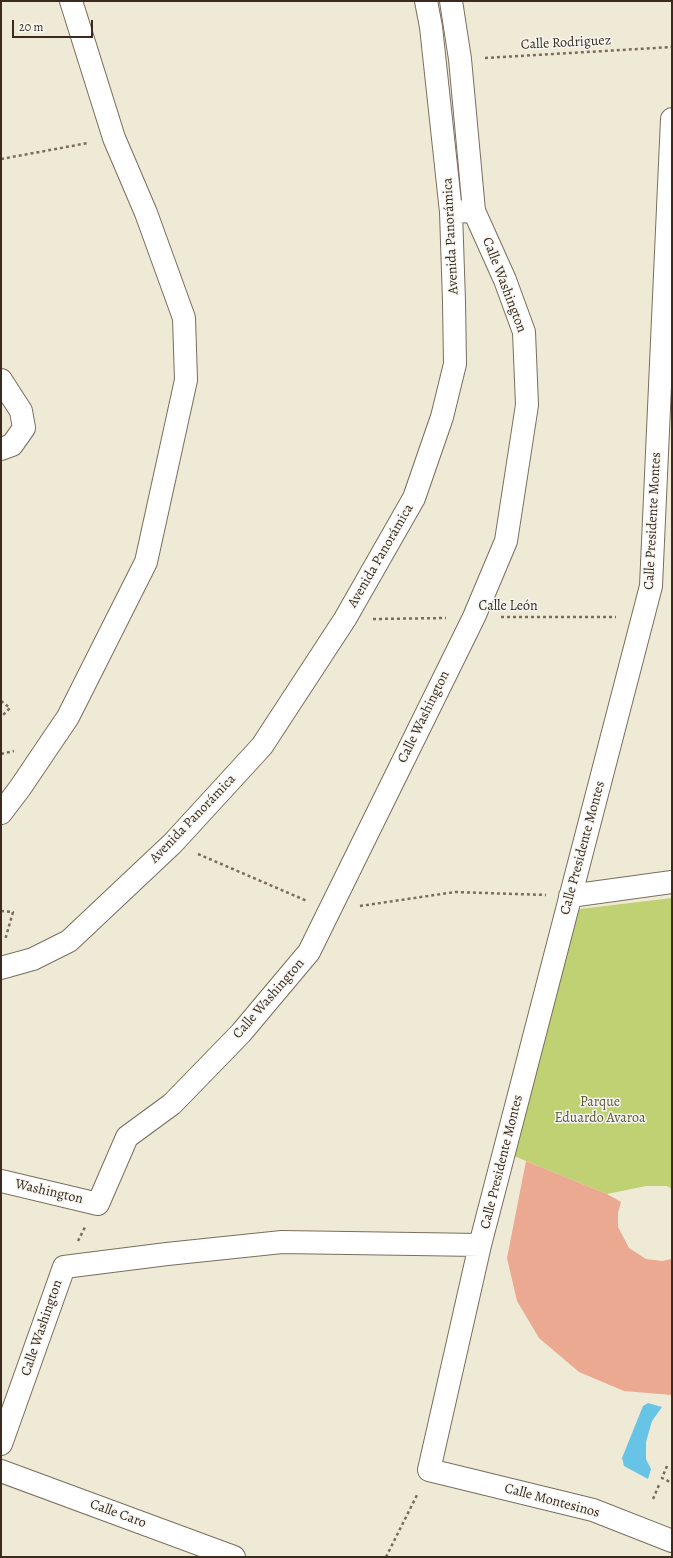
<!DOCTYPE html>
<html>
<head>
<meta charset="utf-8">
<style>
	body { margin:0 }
	#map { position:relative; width:673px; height:1558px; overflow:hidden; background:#efead5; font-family:Alegreya,serif }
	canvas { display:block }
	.frame { position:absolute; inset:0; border:2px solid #3b2a1e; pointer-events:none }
	.scale { position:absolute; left:12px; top:20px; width:81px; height:18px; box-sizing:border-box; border:2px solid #3b2a1e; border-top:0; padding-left:5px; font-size:12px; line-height:14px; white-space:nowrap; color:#3b2a1e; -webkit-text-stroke:3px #f6f6f2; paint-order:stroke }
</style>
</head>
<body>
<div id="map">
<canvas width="673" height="1558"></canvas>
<div class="frame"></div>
<div class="scale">20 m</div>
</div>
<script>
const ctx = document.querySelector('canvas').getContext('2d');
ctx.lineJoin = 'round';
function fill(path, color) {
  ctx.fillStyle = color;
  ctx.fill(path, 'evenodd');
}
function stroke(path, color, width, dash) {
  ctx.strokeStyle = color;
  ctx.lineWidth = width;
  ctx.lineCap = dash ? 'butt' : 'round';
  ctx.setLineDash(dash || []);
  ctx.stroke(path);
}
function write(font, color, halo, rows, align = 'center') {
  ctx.font = font + ' Alegreya,serif';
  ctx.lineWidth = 3;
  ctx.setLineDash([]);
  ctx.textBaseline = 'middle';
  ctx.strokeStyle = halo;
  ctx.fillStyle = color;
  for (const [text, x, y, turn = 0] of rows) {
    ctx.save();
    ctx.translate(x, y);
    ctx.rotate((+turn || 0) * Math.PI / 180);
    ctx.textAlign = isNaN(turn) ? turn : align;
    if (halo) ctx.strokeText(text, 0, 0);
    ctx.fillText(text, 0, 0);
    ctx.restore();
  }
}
const green = new Path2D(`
	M672,898V1189L667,1186H646L607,1194L514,1156L571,910Z`);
const water = new Path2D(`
	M648,1403L662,1407L652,1421L646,1442V1459L651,1469L648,1479L624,1466L622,1458L643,1406Z`);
const building = new Path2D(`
	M526,1161L607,1194L621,1202L618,1213V1227L629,1248L646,1259L662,1261L672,1259V1395L624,1391L579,1372L539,1338L517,1301L507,1258Z`);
const path = new Path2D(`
	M485,58L672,47
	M1,159L88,143
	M501,617H616
	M373,619L446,618
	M1,701L10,708L1,717
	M1,754L14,751
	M198,854L307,901
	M360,906L455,892L546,895
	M1,911L13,912L5,940
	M78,1241L85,1227
	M667,1466L662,1478L672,1483
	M653,1499L659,1485
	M386,1557L418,1493`);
const minor = new Path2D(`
	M672,119L651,586L480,1245L429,1470L593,1510L672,1541
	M1,380L21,411L24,428L12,445L1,449
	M1,813L20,788L68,717L146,562L186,380L184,318L146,213L114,138L71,1
	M570,896L672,882
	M1,1181L98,1204L127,1137L172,1104L241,1033L309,952L474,617L506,541L527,405L524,332L505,280L474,211L460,59L451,1
	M1,1444L64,1267L167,1254L282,1242L480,1245
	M1,1471L234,1557`);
const major = new Path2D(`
	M451,212L474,211
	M1,968L33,959L69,941L173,843L262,746L345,619L414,498L442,417L455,364L454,301L451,212L431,27L426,1`);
const streetNames = [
	["Calle Rodriguez",566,43,-3],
	["Avenida Panorámica",451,236,-93],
	["Calle Washington",504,285,69],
	["Calle Presidente Montes",653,521,-87],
	["Avenida Panorámica",381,556,-60],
	["Calle León",508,607],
	["Calle Washington",424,717,-64],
	["Avenida Panorámica",193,819,-46],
	["Calle Presidente Montes",583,848,-75],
	["Calle Washington",269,999,-49],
	["Calle Presidente Montes",502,1162,-76],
	["Washington",49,1192,13],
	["Calle Washington",42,1328,-71],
	["Calle Montesinos",552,1501,15],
	["Calle Caro",118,1514,20]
];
const parkNames = [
	["Parque",600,1103],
	["Eduardo Avaroa",600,1119]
];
fill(green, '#c0d174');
fill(water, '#68c4e6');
fill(building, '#eba991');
stroke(minor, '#7a6d5e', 24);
stroke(major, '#7a6d5e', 24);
stroke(path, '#7a6d5e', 2.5, [3, 3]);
stroke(minor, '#fff', 22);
stroke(major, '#fff', 22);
write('14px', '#3b2a1e', '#f6f6f2', streetNames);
write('14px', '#5c5434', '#f6f6f2', parkNames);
</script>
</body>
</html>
